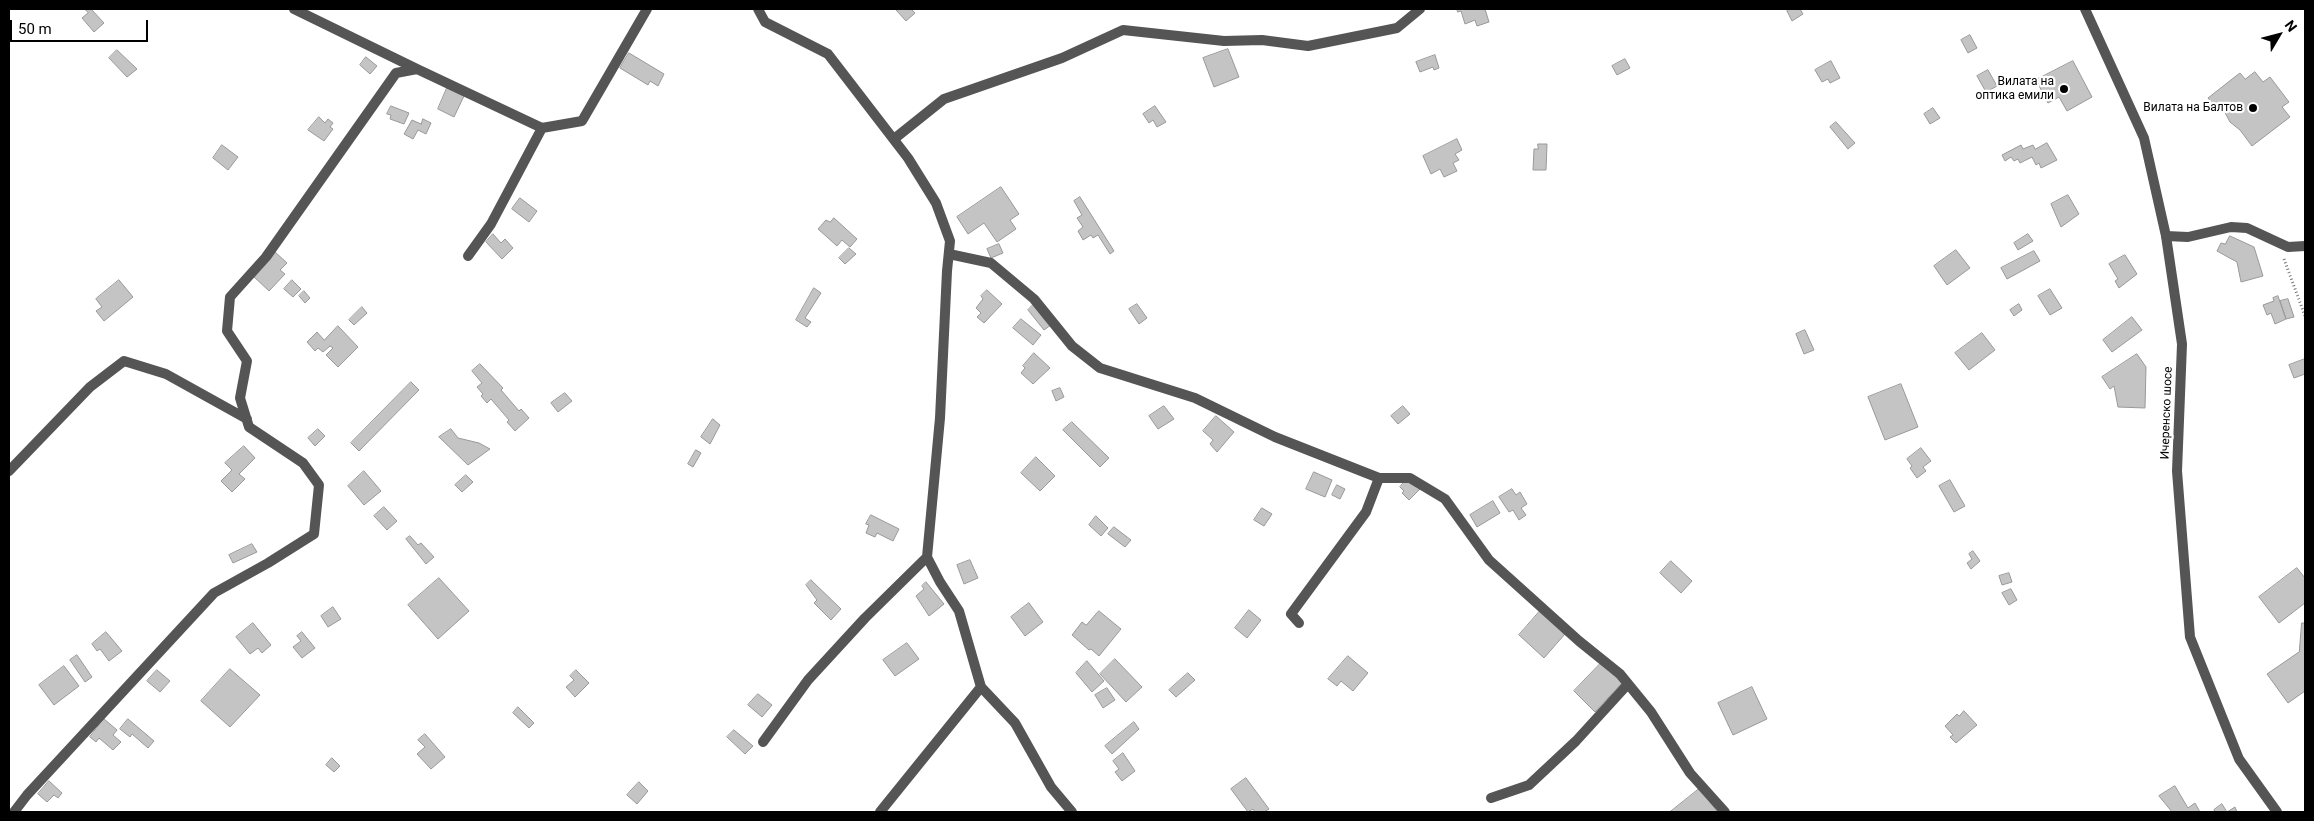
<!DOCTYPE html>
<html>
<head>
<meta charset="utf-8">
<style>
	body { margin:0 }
	#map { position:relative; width:2314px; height:821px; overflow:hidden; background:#fff; font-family:Roboto,sans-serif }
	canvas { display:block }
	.frame { position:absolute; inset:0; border:10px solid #000; pointer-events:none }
	.north { position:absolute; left:2254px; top:10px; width:50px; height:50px; -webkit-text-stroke:4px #fff; paint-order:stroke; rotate:53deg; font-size:14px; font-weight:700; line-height:20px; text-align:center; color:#000 }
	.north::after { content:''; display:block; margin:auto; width:18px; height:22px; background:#000; clip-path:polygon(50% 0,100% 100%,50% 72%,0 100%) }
	.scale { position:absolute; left:10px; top:20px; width:138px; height:22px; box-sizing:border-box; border:2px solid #000; border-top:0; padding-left:6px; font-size:15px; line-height:18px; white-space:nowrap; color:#000; -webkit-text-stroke:4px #fff; paint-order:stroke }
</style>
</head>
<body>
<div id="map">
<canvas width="2314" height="821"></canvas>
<div class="frame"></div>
<div class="north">N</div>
<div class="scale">50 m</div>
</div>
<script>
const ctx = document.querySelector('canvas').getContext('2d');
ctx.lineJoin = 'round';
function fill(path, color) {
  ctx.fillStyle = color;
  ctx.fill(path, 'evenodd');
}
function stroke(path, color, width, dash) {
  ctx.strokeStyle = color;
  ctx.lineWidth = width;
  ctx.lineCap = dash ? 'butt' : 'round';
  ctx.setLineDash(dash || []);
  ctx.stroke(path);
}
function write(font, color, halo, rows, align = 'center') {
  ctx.font = font + ' Roboto,sans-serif';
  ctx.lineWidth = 4.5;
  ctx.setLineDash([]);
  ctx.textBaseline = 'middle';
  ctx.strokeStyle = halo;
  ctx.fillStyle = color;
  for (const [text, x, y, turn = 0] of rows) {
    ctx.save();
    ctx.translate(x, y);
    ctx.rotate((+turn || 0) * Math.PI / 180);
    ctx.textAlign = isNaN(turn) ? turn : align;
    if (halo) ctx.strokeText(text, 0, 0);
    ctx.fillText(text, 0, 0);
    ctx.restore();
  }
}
const building = new Path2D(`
	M85,9H91L104,23L94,32L82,18L88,13Z
	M911,9L915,13L906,21L896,10Z
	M1457,9H1485L1489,22L1477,26L1475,20L1465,24L1461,11L1458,12Z
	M1791,9H1800L1803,14L1792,21L1787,11Z
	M1970,35L1977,48L1968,53L1961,40Z
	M1228,49L1239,77L1214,87L1203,58Z
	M117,50L137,69L127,77L109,58Z
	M629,53L664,74L658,86L650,81L648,85L620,68Z
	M1435,55L1439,68L1434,70L1433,67L1420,72L1416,62Z
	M366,57L377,66L370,74L360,65Z
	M1625,59L1630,68L1617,75L1612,66Z
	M1831,61L1840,78L1830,83L1828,79L1822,82L1815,70Z
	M2073,61L2092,97L2067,111L2059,97L2048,103L2036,80Z
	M1988,70L1997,86L1986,92L1977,76Z
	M2255,72L2263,82L2270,77L2289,102L2282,107L2290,117L2252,146L2240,130L2230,122L2221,105L2216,109L2208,98L2236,76L2240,73L2245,79Z
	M447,88L464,96L454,117L438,109Z
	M391,106L409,113L404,124L390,119L391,115L387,114Z
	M1155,106L1166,122L1157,127L1153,120L1149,123L1143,114Z
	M1933,108L1940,118L1930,124L1924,114Z
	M319,117L325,123L328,119L333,123L330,127L333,129L324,141L308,130Z
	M423,119L431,123L426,134L418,130L413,139L404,134L412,120L421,124Z
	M1836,122L1855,143L1848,149L1830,127Z
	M1457,139L1462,150L1455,154L1459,160L1453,163L1457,171L1444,177L1440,169L1431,174L1423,156Z
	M2047,143L2057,160L2041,168L2039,163L2036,165L2032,157L2020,163L2018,159L2014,161L2011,157L2005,161L2002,155L2021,145L2023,149L2033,145L2035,149Z
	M1538,144H1547L1546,170H1533L1534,149H1538Z
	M222,145L238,157L228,170L213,158Z
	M1001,187L1019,214L1010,220L1016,229L997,242L984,223L968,234L957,217Z
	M2068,195L2079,214L2061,227L2051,204Z
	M1080,197L1114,251L1110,254L1098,235L1093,238L1091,235L1083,240L1078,231L1083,227L1077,218L1082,215L1074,201Z
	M520,198L537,211L529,222L512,209Z
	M834,218L857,239L850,247L842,240L837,246L818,229L826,220L830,222Z
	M493,234L501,243L505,239L513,248L502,259L486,242Z
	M2028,234L2033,241L2018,250L2014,243Z
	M2230,236L2254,247L2263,276L2241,282L2237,262L2217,251L2221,243L2225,244Z
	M999,244L1003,253L991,258L987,249Z
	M849,248L856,254L845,264L839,258Z
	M1956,250L1970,268L1947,285L1934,266Z
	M274,251L287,263L280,270L285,274L269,291L252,275Z
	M2034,251L2040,261L2007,279L2001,268Z
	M2125,255L2137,274L2119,288L2115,281L2118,279L2109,264Z
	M119,280L133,297L104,321L96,311L102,307L96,299Z
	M292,280L301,289L293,297L284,289Z
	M814,288L821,293L805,318L811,322L807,327L796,320Z
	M2050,289L2062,308L2050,315L2038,296Z
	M987,290L1002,304L984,323L977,317L981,313L976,308L983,299L981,296Z
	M304,291L310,298L305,303L299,296Z
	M2278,296L2286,319L2275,324L2271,313L2267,315L2263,305L2274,301L2273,298Z
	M2288,299L2294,317L2286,319L2280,301Z
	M1034,304L1051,325L1044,330L1028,310Z
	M1137,304L1147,318L1139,324L1129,309Z
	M2019,304L2022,310L2014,316L2010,310Z
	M362,307L367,313L354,325L349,320Z
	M2132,317L2142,330L2112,352L2103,340Z
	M1021,319L1041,335L1033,345L1013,328Z
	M338,326L358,347L338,367L326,355L333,348L330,346L323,352L318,348L315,351L307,342L317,332L324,340Z
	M1805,330L1814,350L1804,354L1796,334Z
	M1982,333L1995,350L1969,370L1955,353Z
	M1034,353L1050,368L1033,384L1021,373L1025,368L1023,366Z
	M2137,354L2146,367L2145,408L2118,407L2114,386L2110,389L2102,377Z
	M2305,359V374L2294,378L2289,365Z
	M480,364L503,388L501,390L519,411L521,409L529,418L515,431L507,422L509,420L491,399L487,403L481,396L483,394L477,387L482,383L472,371Z
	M411,382L419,390L359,451L351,443Z
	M1901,384L1918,427L1885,440L1868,397Z
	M1060,388L1064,397L1056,401L1052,391Z
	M565,393L572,401L558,412L551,403Z
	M1164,406L1174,419L1158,429L1149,416Z
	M1403,406L1410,414L1398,424L1391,416Z
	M1216,416L1234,432L1217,452L1210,444L1213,440L1203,431Z
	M713,419L720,425L710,444L701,437Z
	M1072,422L1109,458L1100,467L1063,430Z
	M318,429L325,436L315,446L308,438Z
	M451,429L458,438L479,443L490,449L468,465L439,437Z
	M244,446L255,458L239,474L245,479L232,492L221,481L232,470L225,463Z
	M1921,448L1931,461L1923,467L1926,471L1917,478L1910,468L1912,466L1907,459Z
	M696,450L701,453L693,467L688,464Z
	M1036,457L1055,476L1040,491L1021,473Z
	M364,471L381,491L364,505L348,486Z
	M1314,472L1332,480L1325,497L1306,489Z
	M466,475L473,482L462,492L455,485Z
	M1409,477L1421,488L1409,500L1402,493L1404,491L1400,487Z
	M1950,480L1965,506L1954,512L1939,486Z
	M1337,485L1345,489L1340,499L1332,495Z
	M1512,489L1516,495L1520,492L1527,504L1521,508L1526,515L1519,520L1513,510L1509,512L1499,497Z
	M1493,501L1500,513L1477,527L1470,515Z
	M384,507L397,521L387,530L374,516Z
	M1262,508L1272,514L1264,526L1254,520Z
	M871,515L899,529L893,541L877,533L875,537L866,533L869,525L866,524Z
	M1096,516L1108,528L1101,536L1089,525Z
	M1114,527L1131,540L1125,547L1108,534Z
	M410,536L418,545L421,543L434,557L426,564L406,539Z
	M252,544L257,552L233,563L229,555Z
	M1973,551L1980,561L1971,569L1967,563L1972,559L1969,554Z
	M970,560L978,578L964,584L957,565Z
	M1671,561L1692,581L1681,593L1660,573Z
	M2297,568L2305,578V603L2279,623L2259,597Z
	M2009,573L2012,582L2002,585L1999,576Z
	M439,578L469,611L438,639L408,605Z
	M811,580L841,609L831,620L814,603L817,600L806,585Z
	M926,582L944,604L929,616L916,596L924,589L922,586Z
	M2011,589L2017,600L2009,605L2002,593Z
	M1029,603L1043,622L1025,636L1011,617Z
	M333,607L341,619L328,627L321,616Z
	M1249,610L1261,620L1247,638L1235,628Z
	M1099,611L1121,629L1099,656L1091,649L1089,650L1072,635L1082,622L1086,625Z
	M1540,611L1565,634L1544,658L1519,635Z
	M253,623L271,645L262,653L258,648L250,654L236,637Z
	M2302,623H2305V691L2288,703L2267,674L2299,652Z
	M106,632L122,651L109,661L100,649L97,651L92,644Z
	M302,632L315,648L302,658L293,647L301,641L297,636Z
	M907,643L919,659L895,676L883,660Z
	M77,655L92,677L85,682L70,660Z
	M1348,656L1368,673L1353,691L1341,681L1337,686L1328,679Z
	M1115,659L1142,687L1126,702L1100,674Z
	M1087,661L1104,681L1092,692L1076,673Z
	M1601,663L1622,683L1595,712L1574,691Z
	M64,666L79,686L54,705L39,685Z
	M230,669L260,695L230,727L201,701Z
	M157,670L170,681L160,692L147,681Z
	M576,670L589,683L575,697L566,687L574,680L570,676Z
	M1188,673L1195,680L1176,697L1169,690Z
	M1752,687L1767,719L1733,735L1718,703Z
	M1107,688L1115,700L1103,708L1095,695Z
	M758,694L772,705L762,717L748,705Z
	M518,707L534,723L529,728L513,713Z
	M1964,711L1977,725L1956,743L1950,737L1953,735L1945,726L1957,714L1959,716Z
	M104,719L117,730L113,735L121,742L113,750L99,738L96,742L90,737Z
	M128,719L154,741L148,748L132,734L130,737L120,729Z
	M1134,722L1139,729L1112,754L1105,746Z
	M734,730L753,746L745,754L727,737Z
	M425,734L445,757L431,769L417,754L425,747L418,740Z
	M1123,753L1135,771L1122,781L1115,772L1119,769L1113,761Z
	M332,758L340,766L334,772L326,765Z
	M1246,778L1269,809L1264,812H1255L1253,809L1248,812L1231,789Z
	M49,781L62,793L58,798L54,795L47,802L38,794Z
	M639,782L648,791L637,804L627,795Z
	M2175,786L2188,808L2195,803L2200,812H2172L2159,796Z
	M1699,789L1718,812H1670Z
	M2222,804L2227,812L2235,807L2237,812H2216L2214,810Z`);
const path = new Path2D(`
	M2284,259L2305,316`);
const minor = new Path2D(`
	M294,9L417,69
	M758,9L765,22L828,54L908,158L936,203L950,241L947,271L940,418L927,557L940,582L959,611L981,687L880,812
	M894,139L944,99L1062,58L1123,30L1224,41L1262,40L1308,46L1397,28L1420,9
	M2166,236L2188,237L2231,227L2247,228L2288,247L2305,246
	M949,254L991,263L1034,299L1072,346L1100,368L1195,398L1275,437L1379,478H1410L1445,499L1489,560L1579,641L1620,674L1651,712L1690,773L1725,812
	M468,256L491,224L542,128
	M9,471L90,387L124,361L166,374L247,419
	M1299,623L1291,614L1366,512L1379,478
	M981,687L1015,723L1051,787L1072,812
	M763,742L808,680L865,618L927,557
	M1491,798L1529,785L1576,741L1628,684
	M14,812L27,795L214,593L268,563L314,534L319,485L303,463L249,427L240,398L247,361L227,331L230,297L266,257L396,73L417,69L542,128L582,121L647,9`);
const tertiary = new Path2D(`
	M2085,9L2144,138L2166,236L2182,344L2177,471L2190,637L2239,759L2277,812`);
const markers = [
	[2064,89,5,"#000"],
	[2253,108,5,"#000"]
];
const poiNames = [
	["Вилата на",2054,82],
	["оптика емили",2054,96],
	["Вилата на Балтов",2243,108]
];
const streetNames = [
	["Ичеренско шосе",2167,413,-88]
];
fill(building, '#c4c4c4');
stroke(building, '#999', 1);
stroke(path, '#777', 3, [1, 2.5]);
stroke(minor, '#555', 10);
stroke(tertiary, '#555', 10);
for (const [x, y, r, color] of markers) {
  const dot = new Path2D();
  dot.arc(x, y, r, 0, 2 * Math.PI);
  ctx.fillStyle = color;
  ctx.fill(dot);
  stroke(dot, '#fff', 2);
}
write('12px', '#000', '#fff', poiNames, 'right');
write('12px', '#000', '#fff', streetNames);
</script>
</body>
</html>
